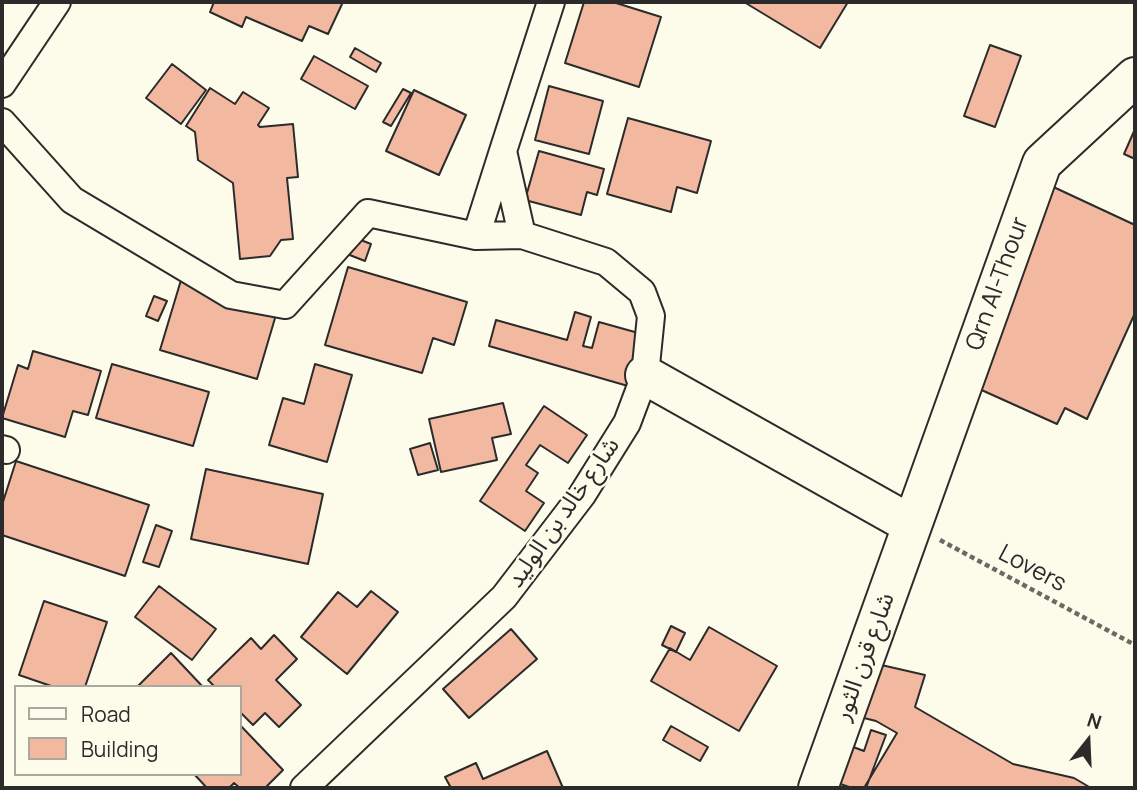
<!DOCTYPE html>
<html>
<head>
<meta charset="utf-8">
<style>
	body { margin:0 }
	#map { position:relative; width:1137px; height:790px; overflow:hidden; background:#fdfbea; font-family:Manrope,sans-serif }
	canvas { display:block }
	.frame { position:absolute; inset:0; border:4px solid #2b2b2b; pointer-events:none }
	.legend { position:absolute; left:14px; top:685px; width:228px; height:91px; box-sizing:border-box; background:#fdfbea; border:2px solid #a9a89e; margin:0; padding:9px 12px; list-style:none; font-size:21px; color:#2b2b2b }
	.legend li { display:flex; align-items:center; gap:14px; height:35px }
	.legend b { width:35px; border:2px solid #a9a89e }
	.north { position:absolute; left:1053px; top:706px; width:70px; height:70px; -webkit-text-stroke:5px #fdfbea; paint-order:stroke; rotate:18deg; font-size:19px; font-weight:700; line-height:28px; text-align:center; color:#2b2b2b }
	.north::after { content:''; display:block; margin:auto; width:24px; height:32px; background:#2b2b2b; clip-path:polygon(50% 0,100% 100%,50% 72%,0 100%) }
</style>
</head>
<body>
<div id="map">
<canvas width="1137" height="790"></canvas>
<div class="frame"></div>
<ul class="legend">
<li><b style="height:9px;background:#fdfbea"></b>Road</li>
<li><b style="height:19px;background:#f2b8a0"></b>Building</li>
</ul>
<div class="north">N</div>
</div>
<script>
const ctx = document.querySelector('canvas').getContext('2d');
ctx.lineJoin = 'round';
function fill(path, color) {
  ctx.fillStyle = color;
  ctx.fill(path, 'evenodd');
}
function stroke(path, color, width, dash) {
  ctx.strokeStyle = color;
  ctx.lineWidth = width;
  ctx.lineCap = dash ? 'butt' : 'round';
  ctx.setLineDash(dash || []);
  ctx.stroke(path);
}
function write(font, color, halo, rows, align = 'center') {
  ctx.font = font + ' Manrope,"Noto Sans Arabic",sans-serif';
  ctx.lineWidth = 5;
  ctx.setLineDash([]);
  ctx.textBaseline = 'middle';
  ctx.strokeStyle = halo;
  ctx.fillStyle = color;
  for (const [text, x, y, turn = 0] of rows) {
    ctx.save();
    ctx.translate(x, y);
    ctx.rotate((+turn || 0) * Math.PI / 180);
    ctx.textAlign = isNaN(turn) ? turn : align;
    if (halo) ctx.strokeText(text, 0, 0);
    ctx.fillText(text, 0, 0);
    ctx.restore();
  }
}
const building = new Path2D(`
	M214,2H343L328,34L309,26L302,41L246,17L242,27L210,12Z
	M584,2H613L661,17L639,87L565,63Z
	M744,2H848L820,48Z
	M990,45L1021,56L995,127L964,116Z
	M355,48L381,63L376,72L350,57Z
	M314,56L368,86L355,109L301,79Z
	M172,64L206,90L181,124L146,98Z
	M549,86L603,101L589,154L535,140Z
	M210,88L235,104L243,92L269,108L258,125L260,127L293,124L298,177L287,178L293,239L281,240L270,256L240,259L233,183L198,160L195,132L186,126Z
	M403,89L411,93L391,126L383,122Z
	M414,90L466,115L439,175L386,151Z
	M628,118L711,141L697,193L677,187L671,212L607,194Z
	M1135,129V159L1124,154Z
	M539,151L604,169L597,195L587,192L581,215L525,200Z
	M1047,184L1135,225V313L1087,419L1065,408L1057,424L957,379Z
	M348,235L371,244L365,261L342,252Z
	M348,267L467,302L454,345L433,338L422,373L325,345Z
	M181,280L278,308L257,379L160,350Z
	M154,296L167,301L158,321L146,316Z
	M575,312L591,317L583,346L592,348L599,322L642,334L628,386L489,346L496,320L567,340Z
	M33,351L101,371L88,415L73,411L65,437L2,418L18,365L28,369Z
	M112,364L209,392L193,446L96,418Z
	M315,364L352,375L327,462L269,445L283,398L304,404Z
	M503,403L511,434L492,438L497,460L441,472L429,419Z
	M544,406L587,435L568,463L540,445L526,465L538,473L526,491L544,503L525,531L480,501Z
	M430,443L438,470L418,475L410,449Z
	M16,461L149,505L125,576L2,535V505Z
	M206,469L323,494L308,564L191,539Z
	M156,525L172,531L159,567L143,562Z
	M159,586L216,629L192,660L135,617Z
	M371,591L398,612L347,674L301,637L338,592L357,607Z
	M44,601L107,622L85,687H54L19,675Z
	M671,626L685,633L676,652L662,645Z
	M709,627L777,666L739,731L651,681L670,648L690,660Z
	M511,629L537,659L469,718L443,689Z
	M274,635L297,659L276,680L301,705L279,727L265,713L253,725L240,712V687H215L208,680L251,638L261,649Z
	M171,653L203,687H137Z
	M877,664L925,675L915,707L1013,764L1074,778L1091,788H864L897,733L876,721L848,714Z
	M240,725L283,770L265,788H240L234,783L229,788H207L194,774H240Z
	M671,726L708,747L700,761L663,740Z
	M871,730L886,735L866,788H852L823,778L837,741L864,751Z
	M547,751L563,788H451L445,777L476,763L483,779Z`);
const path = new Path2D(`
	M940,540L1135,645`);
const street = new Path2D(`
	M2,84L57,2
	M2,122L72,200L231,295L285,305L368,213L476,236L522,235L606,262L642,292L651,316L645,375L627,423L582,495L504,597L304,788
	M522,235L503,151L551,2
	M476,236L503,151
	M2,449L6,450`);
const secondary = new Path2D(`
	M645,375L912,525
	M818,788L1042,163L1135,77`);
const streetNames = [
	["Qrn Al-Thour",998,284,-70],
	["شارع خالد بن الوليد",564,513,-55],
	["Lovers",1032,569,28],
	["شارع قرن الثور",865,657,-70]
];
fill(building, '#f2b8a0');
stroke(building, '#2b2b2b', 2);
stroke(street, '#2b2b2b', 30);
stroke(secondary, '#2b2b2b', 42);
stroke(path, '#6a6964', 4.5, [5, 3.5]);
stroke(street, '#fdfbea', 26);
stroke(secondary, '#fdfbea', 38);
write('24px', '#2b2b2b', '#fdfbea', streetNames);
</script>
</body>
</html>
